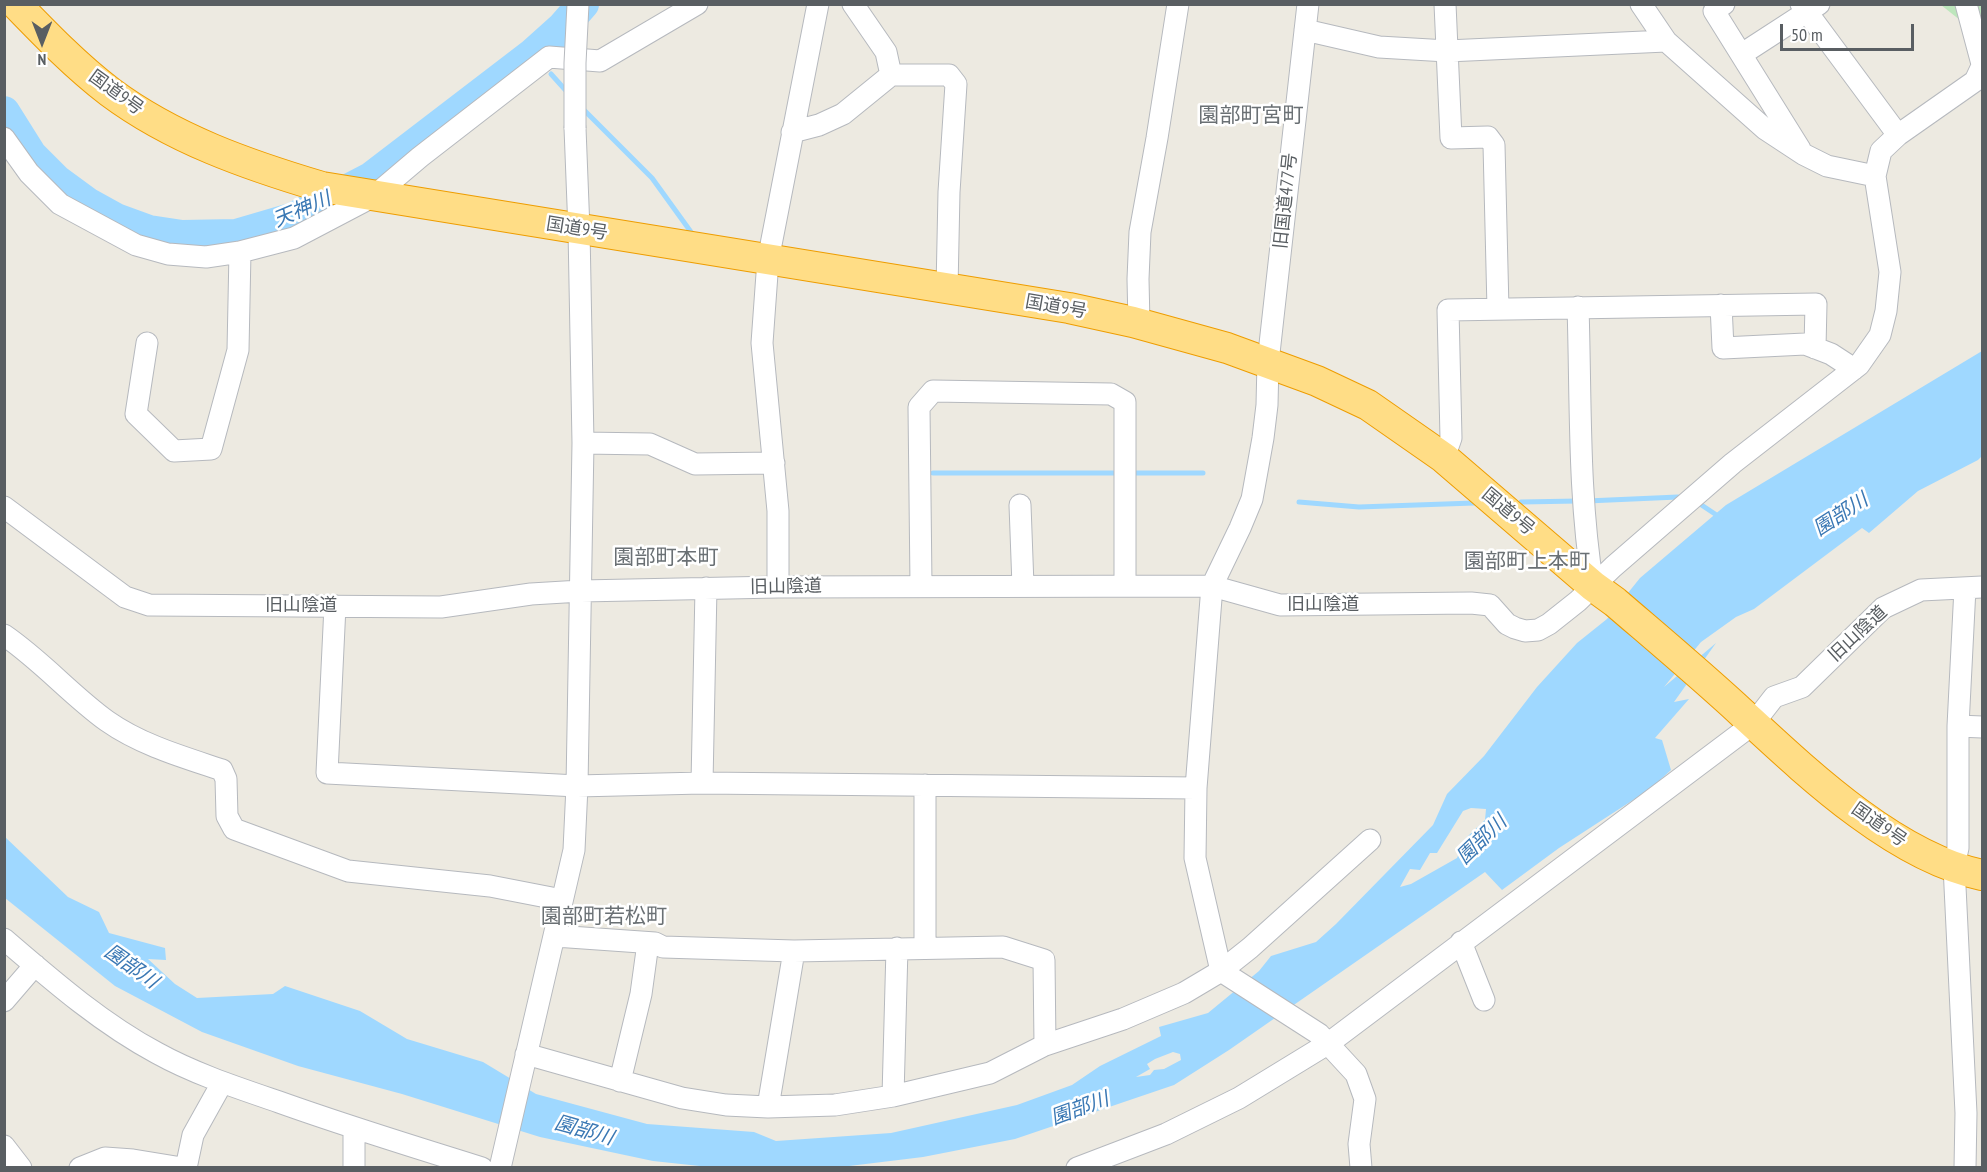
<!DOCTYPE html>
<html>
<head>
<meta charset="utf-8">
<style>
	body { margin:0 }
	#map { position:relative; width:1987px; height:1172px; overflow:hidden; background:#edeae1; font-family:"PT Sans Narrow",sans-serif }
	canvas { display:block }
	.frame { position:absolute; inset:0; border:6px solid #595e62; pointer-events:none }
	.north { position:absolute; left:12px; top:12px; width:60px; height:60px; -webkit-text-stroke:4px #fff; paint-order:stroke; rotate:180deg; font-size:16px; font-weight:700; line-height:24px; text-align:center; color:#595e62 }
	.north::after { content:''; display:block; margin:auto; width:21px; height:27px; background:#595e62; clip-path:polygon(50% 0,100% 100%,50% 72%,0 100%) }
	.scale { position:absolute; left:1780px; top:24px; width:134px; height:27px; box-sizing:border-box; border:3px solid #595e62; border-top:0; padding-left:8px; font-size:18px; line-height:21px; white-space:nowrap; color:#595e62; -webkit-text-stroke:4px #fff; paint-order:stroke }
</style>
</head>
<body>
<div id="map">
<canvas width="1987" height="1172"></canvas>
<div class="frame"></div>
<div class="north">N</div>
<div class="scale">50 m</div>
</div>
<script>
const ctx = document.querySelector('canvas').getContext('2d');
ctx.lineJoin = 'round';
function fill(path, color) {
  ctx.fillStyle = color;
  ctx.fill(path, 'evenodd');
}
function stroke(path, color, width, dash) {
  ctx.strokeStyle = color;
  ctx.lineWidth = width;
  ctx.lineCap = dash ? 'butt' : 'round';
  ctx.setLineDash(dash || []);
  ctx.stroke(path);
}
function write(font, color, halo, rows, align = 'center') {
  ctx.font = font + ' "PT Sans Narrow","Noto Sans JP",sans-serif';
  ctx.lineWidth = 5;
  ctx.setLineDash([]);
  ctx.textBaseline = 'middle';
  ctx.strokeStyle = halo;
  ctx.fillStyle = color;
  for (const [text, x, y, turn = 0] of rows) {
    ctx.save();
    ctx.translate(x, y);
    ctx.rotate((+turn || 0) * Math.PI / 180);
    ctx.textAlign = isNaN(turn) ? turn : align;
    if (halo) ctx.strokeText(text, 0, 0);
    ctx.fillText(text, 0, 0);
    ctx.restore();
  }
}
const green = new Path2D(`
	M1941,5H1982V24L1975,32Z`);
const water = new Path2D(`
	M1982,351V456L1978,460L1918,491L1869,533L1862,528L1754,609L1736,617L1701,642L1664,687L1716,643L1674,702L1689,699L1655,738L1662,740L1671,770L1650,789L1559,848L1502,890L1485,872L1229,1050L1174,1085L1015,1139L923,1157L841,1167H709L653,1161L540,1137L402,1094L298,1066L202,1032L115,986L5,898L4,836L68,897L99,912L109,933L165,948L166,960L148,959L175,984L197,998L273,994L285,986L360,1011L407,1039L483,1062L536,1094L647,1124L754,1132L776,1141L891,1133L1017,1105L1072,1085L1100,1066L1161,1036L1159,1027L1208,1013L1259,971L1271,956L1316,942L1336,924L1433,825L1447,794L1484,756L1537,687L1577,643L1607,619L1640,578L1726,505ZM1471,808L1486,809L1485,820L1466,838L1457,858L1411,884L1400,887L1410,869L1420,870L1430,853H1437L1463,811ZM1173,1052L1180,1054L1181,1060L1164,1069L1154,1070L1150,1075L1136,1077L1150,1069L1147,1064L1155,1059Z`);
const stream = new Path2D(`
	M533,54L534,55
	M551,74L569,94
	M581,107L652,178L691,232
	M933,473H1120
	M1130,473H1203
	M1587,501L1678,497
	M1299,502L1359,507L1474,503
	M1521,502L1578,501
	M1700,504L1721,518`);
const river = new Path2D(`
	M4,112L31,155L57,181L87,203L116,219L149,231L182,236L236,235L294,218L371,178L533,54L562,28L583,4`);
const minor = new Path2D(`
	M853,4L886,52L891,75
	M1308,4L1268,362L1267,405L1263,438L1252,499L1240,528L1212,586L1196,788L1195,858L1221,971L1319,1034L1356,1074L1365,1099L1359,1144L1361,1168
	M1445,4L1451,138L1488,137L1494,145L1498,309
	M1641,4L1666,41L1765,129L1803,154L1827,166L1875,176
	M1724,4L1714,11L1800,149
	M1801,4L1898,135
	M1966,4L1982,64
	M1305,30L1379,47L1447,51L1666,41
	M1742,54L1819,4
	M792,132L819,125L843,114L891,75H949L956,84L949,192L947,289
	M4,138L29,173L60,204L136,245L168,254L206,257L240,252L294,238L374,196L420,157L549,57L600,61L697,4
	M1721,305L1723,348L1805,344L1831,354L1854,369
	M1578,307C1581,400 1578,495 1593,586
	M1139,324L1138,279L1140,232L1157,138L1178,4
	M147,343L136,414L174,451L211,449L238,350L240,252
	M583,443L650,444L695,464L774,463
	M1444,458L1451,438L1448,310L1816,304L1815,348
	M1020,505L1023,586
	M4,507L125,597L149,605L441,607L531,594L581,591L778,587L1212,586L1280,605L1471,603L1490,605L1507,624L1515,628L1525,631L1538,630L1549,624L1578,601L1613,567L1733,463L1859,365L1880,335L1886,311L1890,272L1875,176L1881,151L1898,135L1975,81L1982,66
	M921,586L919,407L933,391L1111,394L1125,402V586
	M778,587V511L762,343L768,260L818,4
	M1965,588L1958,726V848L1954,866L1966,1113L1965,1168
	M335,606L327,773L577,786L702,783L1196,788
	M4,635C42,661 71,695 107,721C141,745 183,757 222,770L226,779L227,816L234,829L348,871L490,886L562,900
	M1958,726L1982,727
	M702,783L706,588
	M555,936L655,943L663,947L794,951L1003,947L1044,960L1045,1045
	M4,939C53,981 101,1023 157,1053C195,1074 238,1088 279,1102C346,1126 414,1147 482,1168
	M1461,942L1484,1000
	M925,948V785
	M4,1001L35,965
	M526,1054L682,1098L726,1105L768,1107L835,1105L893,1096L990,1073L1045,1045L1123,1019L1184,993L1221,971L1250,948L1370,840
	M620,1081L641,994L648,943
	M893,1096L897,948
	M768,1107L794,951
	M354,1129V1168
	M4,1146L21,1168
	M80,1168L105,1158L133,1160L182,1168
	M186,1168L193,1135L222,1083
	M500,1168L574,850L577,786L583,443L579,230L575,128
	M1077,1168L1166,1134L1239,1098L1329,1043L1753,724L1774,697L1802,687L1883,608L1921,590L1982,587`);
const highway = new Path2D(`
	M16,4C46,35 76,66 110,92C173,139 248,165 322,187L1069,308L1133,322L1227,348L1317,381L1368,405L1444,458L1593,586L1615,602C1658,639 1701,675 1742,713C1807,773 1895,857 1982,875`);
const minorBridge = new Path2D(`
	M575,128V63L578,4`);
const streetNames = [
	["国道9号",116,93,36],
	["旧国道477号",1286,201,-84],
	["国道9号",577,229,9],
	["国道9号",1056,307,10],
	["国道9号",1508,512,40],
	["旧山陰道",786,587,-1],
	["旧山陰道",1323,605],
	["旧山陰道",301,606],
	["旧山陰道",1858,634,-43],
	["国道9号",1879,825,35]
];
const waterNames = [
	["天神川",302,210,-23],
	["園部川",1841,515,-33],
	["園部川",1482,840,-44],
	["園部川",131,967,35],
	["園部川",1080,1109,-20],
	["園部川",584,1131,16]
];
const quarterNames = [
	["園部町宮町",1251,116],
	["園部町本町",666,558],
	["園部町上本町",1527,562],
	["園部町若松町",604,917]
];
fill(green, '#bde6bc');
fill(water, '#9fd8ff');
stroke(stream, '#9fd8ff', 5);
stroke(river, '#9fd8ff', 32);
stroke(minor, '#b6b9be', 23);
stroke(highway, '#ee9d00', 32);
stroke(minor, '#fff', 21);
stroke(highway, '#ffdd86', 30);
stroke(minorBridge, '#b6b9be', 23, []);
stroke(minorBridge, '#fff', 21);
write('18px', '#595e62', '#fff', streetNames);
write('italic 20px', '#3a78b4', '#fff', waterNames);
write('21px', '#6a7074', '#fff', quarterNames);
</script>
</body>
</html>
